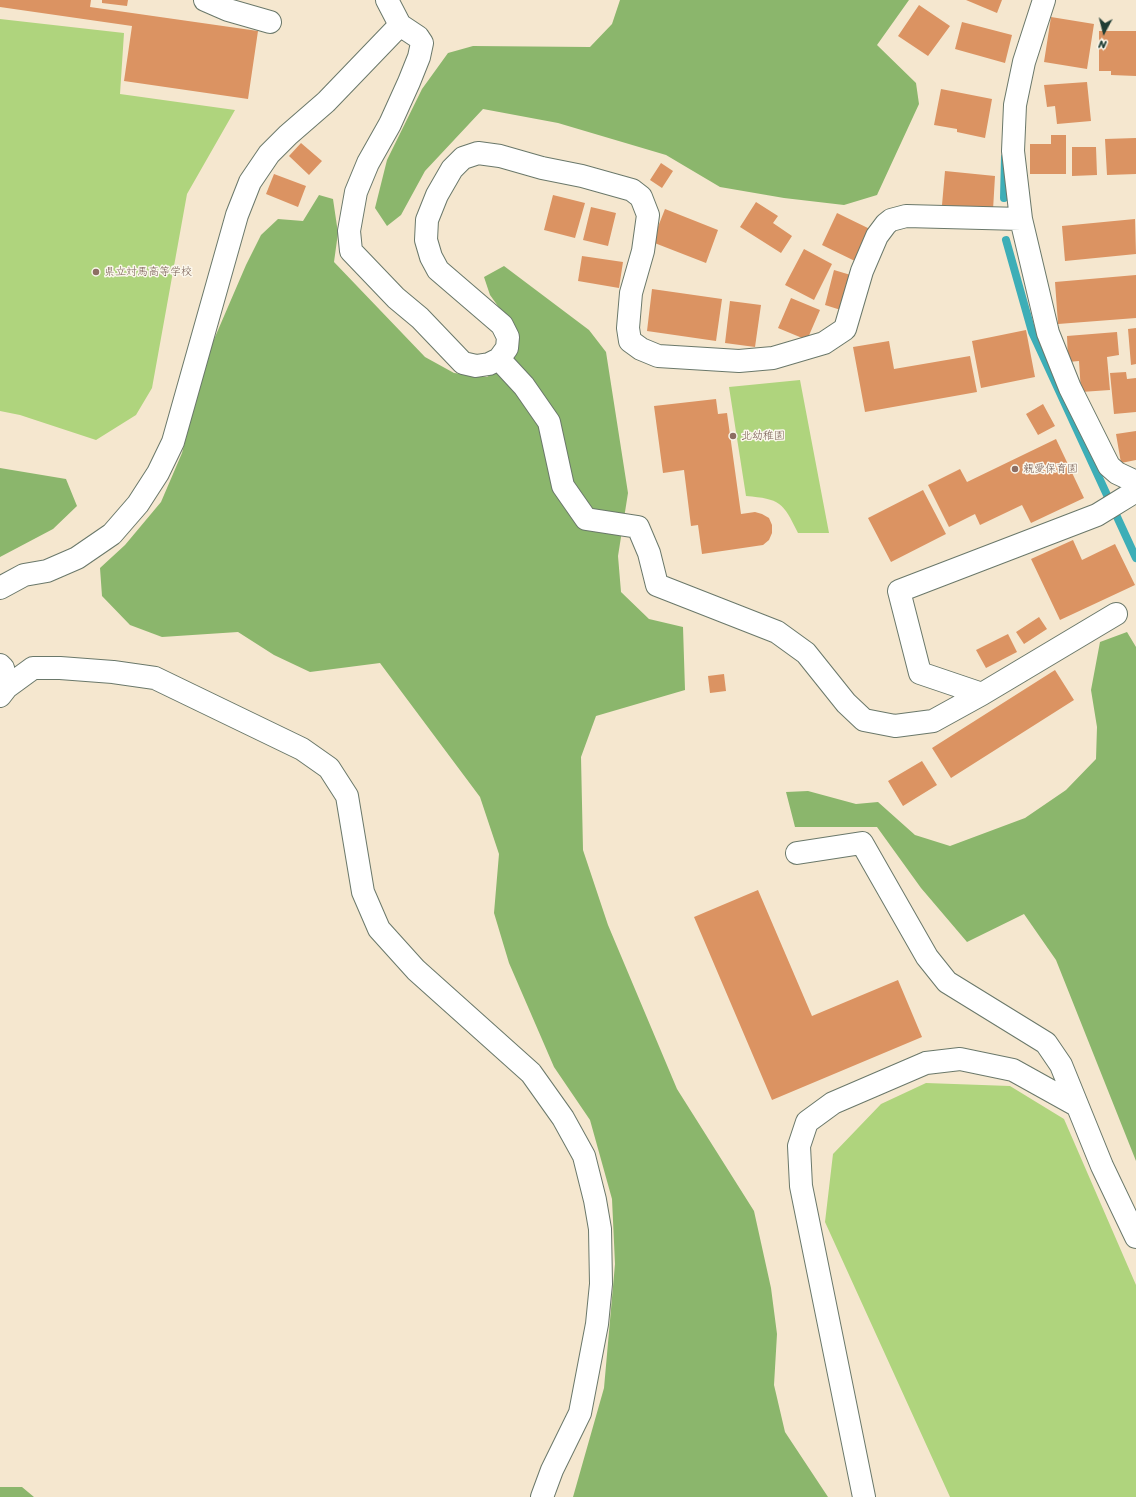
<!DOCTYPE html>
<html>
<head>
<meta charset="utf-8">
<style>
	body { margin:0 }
	#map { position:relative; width:1136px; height:1497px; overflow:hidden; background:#f5e7cf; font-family:Sriracha,sans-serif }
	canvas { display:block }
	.north { position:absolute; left:1084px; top:12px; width:40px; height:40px; -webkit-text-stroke:3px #fbf7ec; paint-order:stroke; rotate:187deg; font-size:11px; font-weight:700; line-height:16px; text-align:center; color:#1f3d34 }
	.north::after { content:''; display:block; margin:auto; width:14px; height:18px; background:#1f3d34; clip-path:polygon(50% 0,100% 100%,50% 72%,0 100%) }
</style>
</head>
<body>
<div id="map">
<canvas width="1136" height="1497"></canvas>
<div class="north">N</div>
</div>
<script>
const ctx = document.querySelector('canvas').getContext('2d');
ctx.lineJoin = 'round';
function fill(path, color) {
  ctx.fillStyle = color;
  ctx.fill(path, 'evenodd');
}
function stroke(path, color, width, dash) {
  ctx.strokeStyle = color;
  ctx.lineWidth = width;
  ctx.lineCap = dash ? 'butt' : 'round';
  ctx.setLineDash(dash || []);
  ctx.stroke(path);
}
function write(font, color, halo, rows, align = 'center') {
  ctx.font = font + ' Sriracha,"Klee One",sans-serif';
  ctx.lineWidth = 3;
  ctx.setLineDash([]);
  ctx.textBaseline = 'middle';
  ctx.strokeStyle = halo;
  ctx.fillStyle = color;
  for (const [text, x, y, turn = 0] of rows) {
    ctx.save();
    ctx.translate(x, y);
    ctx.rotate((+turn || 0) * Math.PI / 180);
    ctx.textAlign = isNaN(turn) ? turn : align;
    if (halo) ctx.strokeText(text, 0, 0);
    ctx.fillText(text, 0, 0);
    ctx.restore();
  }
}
const green = new Path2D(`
	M0,19L124,33L120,94L235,110L187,194L152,388L136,415L96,440L20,415L0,411Z
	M800,380L829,533H798C783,502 780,499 746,496L729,387Z
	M926,1083L1010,1086L1064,1119L1136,1285V1497H950L825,1222L833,1154L881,1104Z`);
const forest = new Path2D(`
	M620,0H909L877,45L916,83L919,104L877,195L844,205L784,198L720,187L666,155L558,123L483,109L425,171L401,215L387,226L375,208L387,160L422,89L448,53L473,46L590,47L612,24Z
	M319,195L333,199L338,233L334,262L425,357L454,373L487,377L513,361L518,342L508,320L490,295L484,277L504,266L589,330L606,352L628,493L618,556L621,592L649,619L683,627L685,690L596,716L581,757L583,850L608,925L677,1089L754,1211L771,1288L777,1334L774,1385L785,1432L828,1497H573L604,1388L615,1264L612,1199L590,1120L554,1067L509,963L494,913L499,854L480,797L380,663L310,672L274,655L238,632L162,637L130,625L102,596L100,568L125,545L161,502L182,453L209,351L246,265L261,235L278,219L303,221Z
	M0,468L66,479L77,506L53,529L0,557Z
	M1127,632L1136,647V1161L1056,960L1024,914L967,942L921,888L877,827H795L786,792L808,791L856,804L878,802L915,835L950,846L1025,818L1066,790L1096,759L1097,727L1091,690L1100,642Z
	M0,1487H22L34,1497H0Z`);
const stream = new Path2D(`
	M1004,198L1005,157
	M1006,240L1032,332L1136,558`);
const building = new Path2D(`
	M0,0H91L90,7L258,31L248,99L124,81L132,26L0,7Z
	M102,0H128L127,6L102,3Z
	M966,0H1002L997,13Z
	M919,5L950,26L928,56L898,36Z
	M1051,17L1094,24L1087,69L1044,62Z
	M962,22L1012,35L1005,63L955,49Z
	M1099,31H1136V76L1111,75V71H1099Z
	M1087,82L1091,121L1057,124L1055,106L1047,107L1044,85Z
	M941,89L992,99L985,138L957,132V129L934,125Z
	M1051,135H1066V174H1030V144H1051Z
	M1136,138V174L1107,175L1105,139Z
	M301,143L322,161L309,175L289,156Z
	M1072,147H1096L1097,175L1072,176Z
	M661,163L673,171L662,188L650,180Z
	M945,171L995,176L993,210L942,205Z
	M274,174L306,186L298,207L266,194Z
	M553,195L585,203L575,238L544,230Z
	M756,202L778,216L773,223L792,236L781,253L740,227Z
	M591,207L616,213L608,246L583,240Z
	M665,209L718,230L706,263L652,242Z
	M837,213L874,231L859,263L822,245Z
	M1135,219L1136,254L1065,261L1062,226Z
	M804,249L832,264L814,300L785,285Z
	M582,256L623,262L619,288L578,281Z
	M834,270L854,276L844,311L825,305Z
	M1136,275V318L1058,324L1055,282Z
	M652,289L722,299L716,341L647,331Z
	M791,298L820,310L807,340L778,328Z
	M730,301L761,305L755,347L725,343Z
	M1136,328V364L1131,365L1128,329Z
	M1026,330L1035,377L981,388L972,341Z
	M1117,332L1119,355L1107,357L1110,390L1081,392L1079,361L1068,362L1067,336Z
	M889,341L894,369L970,356L977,392L865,412L853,347Z
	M1126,372L1127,379L1136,378V412L1114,414L1110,373Z
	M716,399L718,414L727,413L741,514L755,512L762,514L769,518L772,525V533L769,540L763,545L702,554L698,525L691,526L684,470L663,473L654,406Z
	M1043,404L1055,426L1038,435L1026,414Z
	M1136,431V460L1121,463L1116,434Z
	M1056,439L1084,498L1031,523L1022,505L980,525L975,514L949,527L928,485L960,469L967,482Z
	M923,490L946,534L891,562L868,518Z
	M1073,540L1082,560L1115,544L1135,585L1060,620L1031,559Z
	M1039,617L1047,629L1024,644L1016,632Z
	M1008,634L1017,652L986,668L976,650Z
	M1055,670L1074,700L951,778L932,748Z
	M724,674L726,691L710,693L708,676Z
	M922,761L937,785L903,806L888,781Z
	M758,890L812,1016L898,980L922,1037L772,1100L694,917Z`);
const minor = new Path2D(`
	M205,0L228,10L270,22
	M387,0L400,25L418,37L422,43L419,57L409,82L390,124L368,163L356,192L349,231L351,251L396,298L420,318L463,363L476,366L489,364L499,359L507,348L508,337L502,325L438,270L431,257L426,240L427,220L437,195L452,169L463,158L478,153L500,156L542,168L582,176L632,190L641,197L648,215L643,251L631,293L628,328L630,341L641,349L658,356L739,361L773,358L824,343L845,329L862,271L877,236L886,224L891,220L906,216L1021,219
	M1044,0L1024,62L1015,105L1013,151L1021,219L1048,333L1070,388L1109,466L1117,473L1136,482
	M499,359L524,386L549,422L563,486L586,519L638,527L649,553L657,585L777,632L806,653L846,703L864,720L895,726L933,721L982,694L1116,614
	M0,588L24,575L47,571L77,558L112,534L138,504L158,473L173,442L237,215L250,182L269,154L288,135L326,102L400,25
	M0,665L3,668L7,687L0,696
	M7,687L33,668H60L113,672L155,678L302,749L329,768L347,796L363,892L379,929L416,970L531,1073L563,1118L584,1156L595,1200L600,1229L601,1284L597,1324L580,1413L552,1470L542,1497
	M982,694L920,673L899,591L1097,515L1136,491
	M797,853L862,843L927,957L947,982L1046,1043L1061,1065L1102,1166L1136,1237
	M864,1497L801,1186L799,1146L807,1122L833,1103L926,1063L960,1059L1013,1070L1076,1105`);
const markers = [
	[96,272,4,"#8d6e63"],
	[733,436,4,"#8d6e63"],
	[1015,469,4,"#8d6e63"]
];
const educationNames = [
	["県立対馬高等学校",104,272],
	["北幼稚園",741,436],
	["親愛保育園",1023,469]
];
fill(green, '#afd47d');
fill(forest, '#8bb66c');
stroke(stream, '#3daeb7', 8);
fill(building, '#db9362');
stroke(minor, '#6a786a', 24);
stroke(minor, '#fff', 22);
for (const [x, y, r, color] of markers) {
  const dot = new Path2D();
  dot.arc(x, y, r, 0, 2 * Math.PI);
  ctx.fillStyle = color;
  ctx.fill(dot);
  stroke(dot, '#fbf7ec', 1.5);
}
write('11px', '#785e54', '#fbf7ec', educationNames, 'left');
</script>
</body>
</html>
